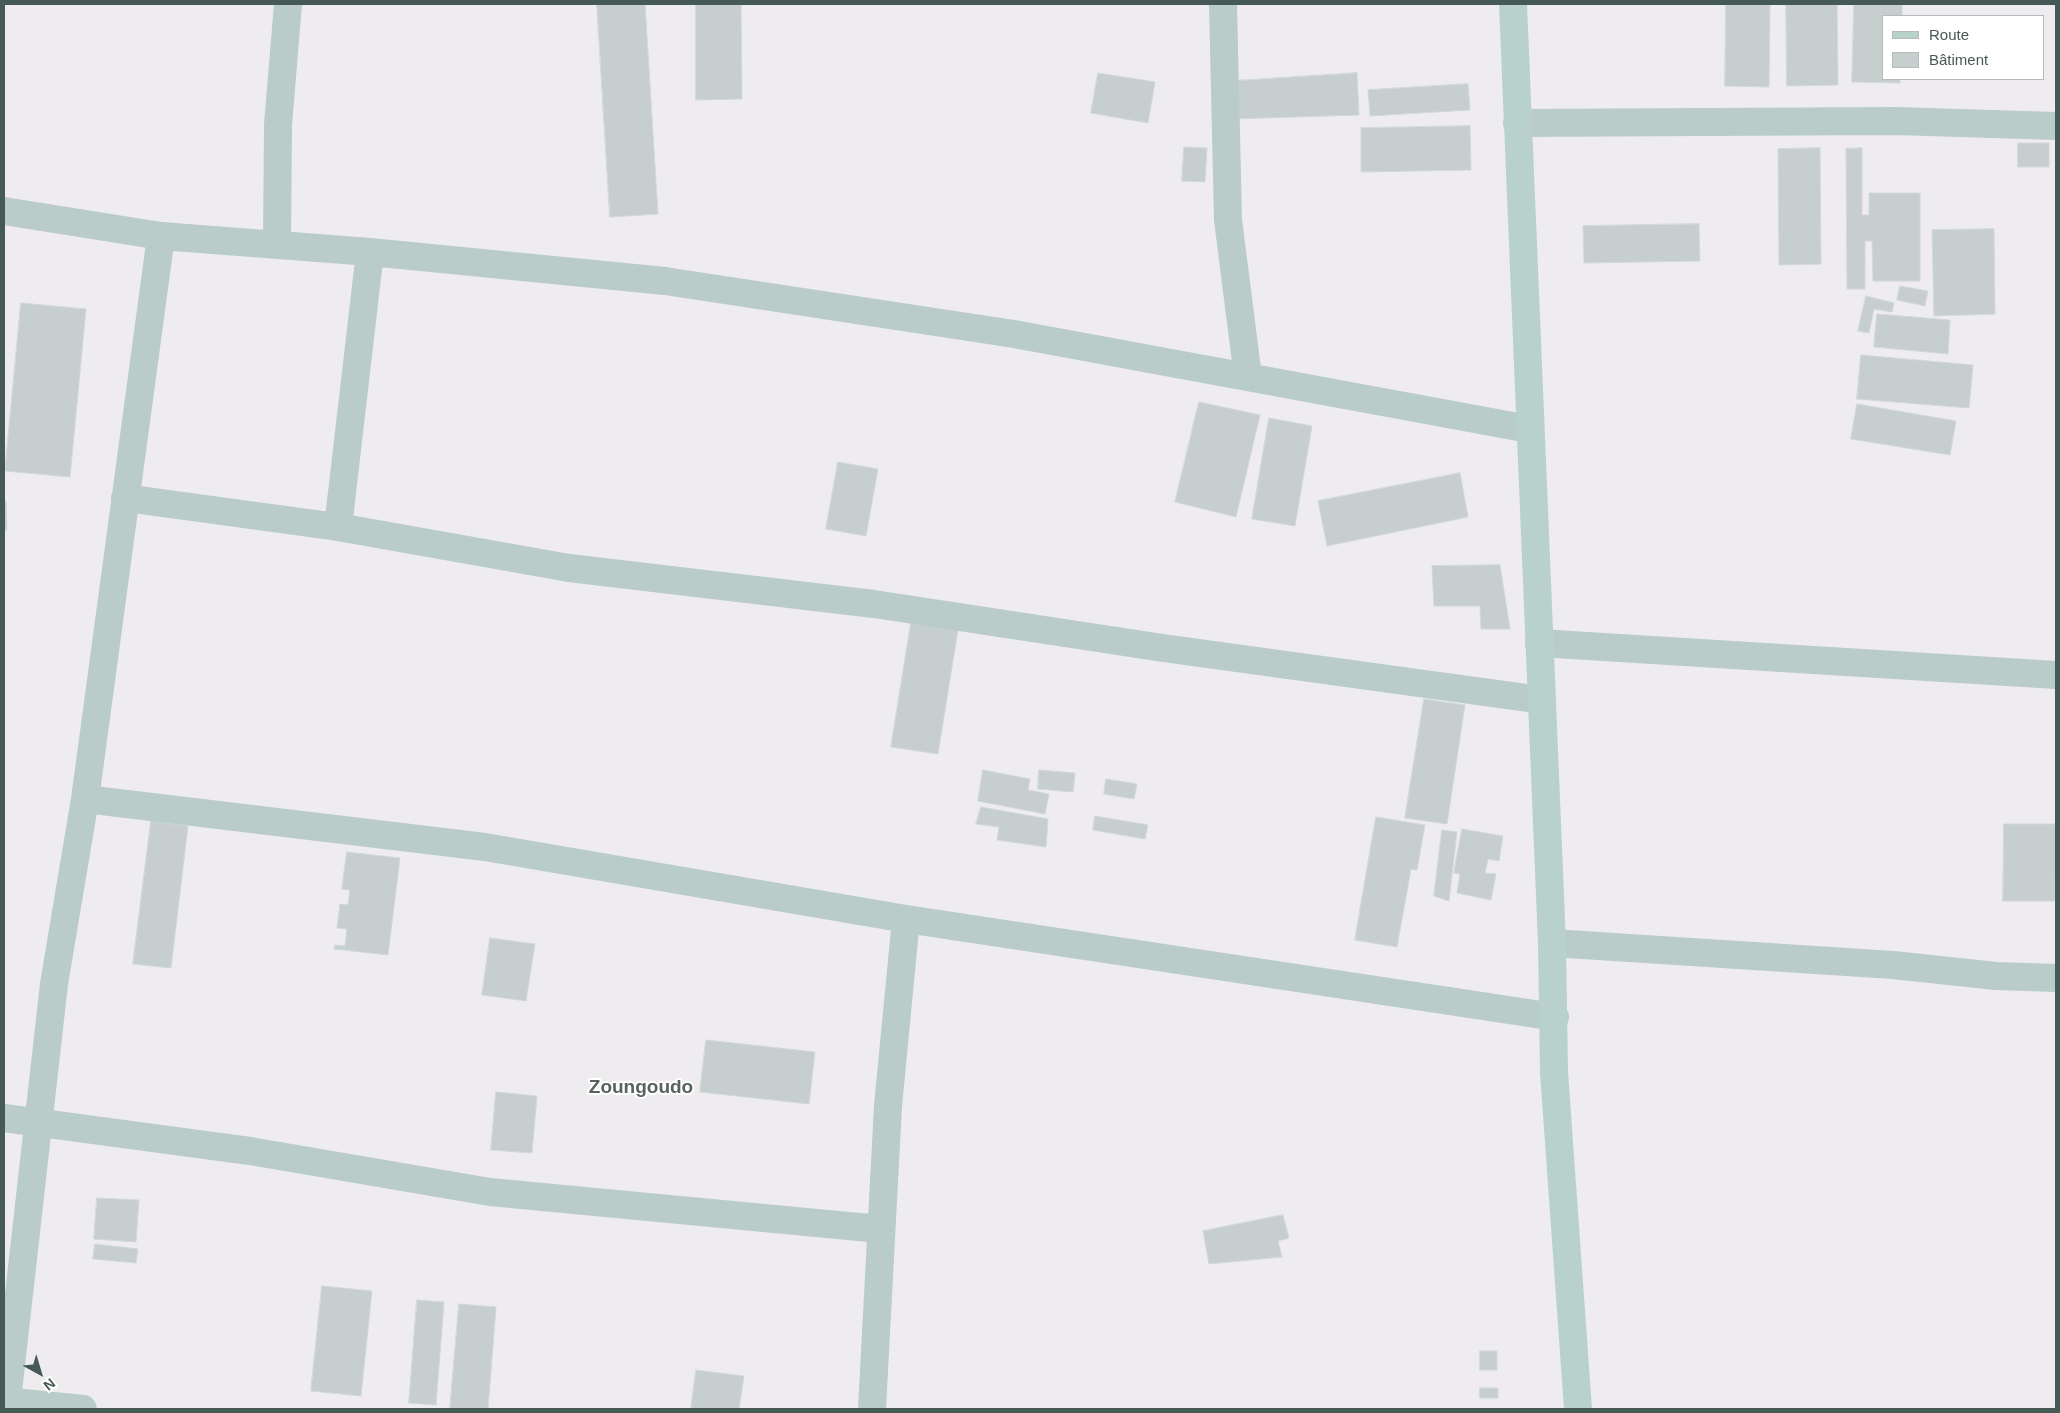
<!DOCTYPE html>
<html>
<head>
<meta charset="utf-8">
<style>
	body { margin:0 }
	#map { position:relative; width:2060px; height:1413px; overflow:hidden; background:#efecef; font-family:Helvetica,sans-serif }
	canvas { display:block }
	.frame { position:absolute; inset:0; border:5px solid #455a54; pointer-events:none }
	.legend { position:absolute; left:1882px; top:15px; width:162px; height:65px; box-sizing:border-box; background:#fff; border:1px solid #b5bdbb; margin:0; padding:6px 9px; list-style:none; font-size:15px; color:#455a54 }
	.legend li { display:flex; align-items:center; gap:10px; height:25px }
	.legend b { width:25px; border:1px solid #b5bdbb }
	.north { position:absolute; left:15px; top:1348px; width:50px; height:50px; -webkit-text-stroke:4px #fff; paint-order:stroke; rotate:141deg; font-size:14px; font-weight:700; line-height:20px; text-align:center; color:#455a54 }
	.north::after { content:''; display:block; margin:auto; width:18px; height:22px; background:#455a54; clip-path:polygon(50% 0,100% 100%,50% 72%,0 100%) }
</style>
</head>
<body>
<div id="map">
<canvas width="2060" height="1413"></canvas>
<div class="frame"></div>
<ul class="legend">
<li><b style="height:6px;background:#b9d1cb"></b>Route</li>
<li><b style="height:14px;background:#c6cfce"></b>Bâtiment</li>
</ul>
<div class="north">N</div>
</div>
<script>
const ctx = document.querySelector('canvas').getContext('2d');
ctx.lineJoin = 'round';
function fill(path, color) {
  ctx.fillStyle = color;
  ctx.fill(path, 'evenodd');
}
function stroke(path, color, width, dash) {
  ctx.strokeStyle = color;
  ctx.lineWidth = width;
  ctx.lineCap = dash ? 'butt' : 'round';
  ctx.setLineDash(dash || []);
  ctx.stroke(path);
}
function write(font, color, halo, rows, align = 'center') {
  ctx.font = font + ' Helvetica,sans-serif';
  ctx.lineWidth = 4;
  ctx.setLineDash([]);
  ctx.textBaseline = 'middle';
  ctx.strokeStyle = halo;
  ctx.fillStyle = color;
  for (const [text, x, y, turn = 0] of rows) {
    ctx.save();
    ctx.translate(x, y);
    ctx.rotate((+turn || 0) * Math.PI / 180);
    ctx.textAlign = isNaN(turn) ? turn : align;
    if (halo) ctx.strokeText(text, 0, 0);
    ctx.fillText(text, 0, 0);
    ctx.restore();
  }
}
const building = new Path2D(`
	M597,4H645L658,214L610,217Z
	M696,4H741L742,99L696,100Z
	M1726,4H1770L1769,87L1725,86Z
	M1786,4H1837L1838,85L1787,86Z
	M1854,4H1902V16H1884V79H1900V83L1852,82Z
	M1098,73L1155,82L1148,123L1091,113Z
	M1357,73L1359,115L1233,119V81Z
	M1468,84L1470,110L1370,116L1368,90Z
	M1470,126L1471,170L1361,172V128Z
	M2018,143H2049V167H2018Z
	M1184,147L1207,148L1205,182L1182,181Z
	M1820,148L1821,264L1779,265L1778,149Z
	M1862,148V215H1869V193H1920V281H1873L1872,241H1865V289H1847L1846,149Z
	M1699,224L1700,261L1584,263L1583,226Z
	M1994,229L1995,314L1934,316L1932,230Z
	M1900,286L1928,291L1925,306L1897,300Z
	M1866,296L1894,303L1892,312L1874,309L1869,333L1858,331Z
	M21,303L86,309L70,477L5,471Z
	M1877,314L1950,320L1948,354L1874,347Z
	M1861,355L1973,365L1969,408L1857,399Z
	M1199,402L1260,415L1236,517L1175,502Z
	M1857,404L1956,421L1950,455L1851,439Z
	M1269,418L1312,426L1295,526L1252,519Z
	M838,462L878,469L866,536L826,529Z
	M1460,473L1468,517L1327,546L1318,501Z
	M4,501H6L7,530H4Z
	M1500,565L1510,629H1481L1480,606H1434L1432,566Z
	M911,623L958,630L938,754L891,747Z
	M1424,699L1465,705L1447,824L1405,818Z
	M983,770L1030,779L1028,790L1049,794L1045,814L978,801Z
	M1039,770L1075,773L1073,792L1038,789Z
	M1106,779L1137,784L1134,799L1104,794Z
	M981,807L1048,819L1046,847L997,840L999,827L976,824Z
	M1095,816L1148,825L1145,839L1093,830Z
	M1376,817L1425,825L1417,870L1411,869L1397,947L1355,940Z
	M151,821L188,826L171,968L133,964Z
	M2004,824H2056L2055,901H2003Z
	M1462,829L1503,836L1499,861L1488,859L1485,873L1496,874L1491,900L1457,893L1460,874L1454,873Z
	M1442,830L1457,832L1449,901L1434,896Z
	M347,852L400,858L388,955L334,949L335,945L345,946L347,929L337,928L340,904L348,905L350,890L342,889Z
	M490,938L535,944L526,1001L482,995Z
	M706,1040L815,1052L809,1104L700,1092Z
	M496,1092L537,1096L532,1153L491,1150Z
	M97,1198L139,1200L136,1242L94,1239Z
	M1283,1215L1289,1238L1278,1241L1282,1257L1209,1264L1203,1231Z
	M95,1244L138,1249L136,1263L93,1259Z
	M322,1286L372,1291L361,1396L311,1391Z
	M417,1300L444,1302L436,1405L409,1403Z
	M459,1304L496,1307L488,1409H450Z
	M1480,1351H1497V1370H1480Z
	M696,1370L744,1376L739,1409H691Z
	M1480,1388H1498V1398H1480Z`);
const minor = new Path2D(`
	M1223,4L1228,220L1248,377
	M1517,123L1896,121L2056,126
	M4,211L161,236L370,252L665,281L1014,334L1529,429
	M277,244L278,125L288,4
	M125,498L338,527L569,568L874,604L1163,648L1542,700
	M338,527L370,252
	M1539,643L2056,675
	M85,799L485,847L906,919L1555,1017
	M1552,943L1893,965L1996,976L2056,978
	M4,1118L250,1151L490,1192L880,1229
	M4,1401L83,1409
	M6,1409L54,984L85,799L161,236
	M872,1409L888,1106L906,919`);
const secondary = new Path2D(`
	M1513,4L1552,943L1554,1072L1578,1409`);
const neighbourhoodNames = [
	["Zoungoudo",641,1088]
];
fill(building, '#c6cfce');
stroke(building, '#d0d8d8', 1);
stroke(minor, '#baccc7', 28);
stroke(secondary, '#b9d1cb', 28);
write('bold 19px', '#596260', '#fff', neighbourhoodNames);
</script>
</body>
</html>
